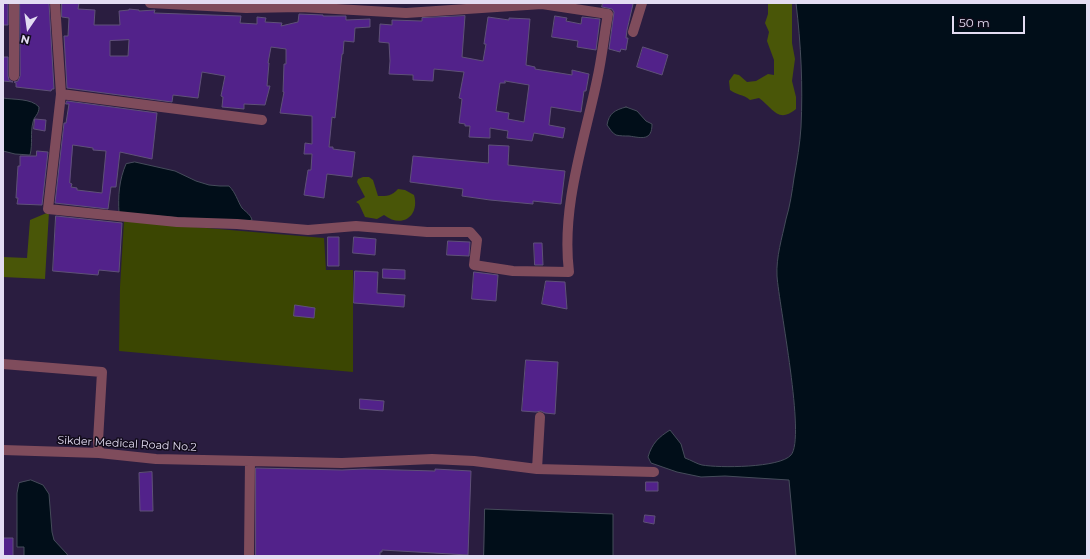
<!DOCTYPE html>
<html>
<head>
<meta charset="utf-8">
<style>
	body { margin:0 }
	#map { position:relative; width:1090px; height:559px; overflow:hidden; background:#2a1d40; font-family:Montserrat,sans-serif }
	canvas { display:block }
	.frame { position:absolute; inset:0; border:4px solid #e3dcf2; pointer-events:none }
	.north { position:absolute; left:8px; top:8px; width:40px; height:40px; -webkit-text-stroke:3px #110b1a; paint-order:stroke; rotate:193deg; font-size:11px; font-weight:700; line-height:16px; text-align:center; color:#e3dcf2 }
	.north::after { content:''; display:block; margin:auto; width:14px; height:18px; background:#e3dcf2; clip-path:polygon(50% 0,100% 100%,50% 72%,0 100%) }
	.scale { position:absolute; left:952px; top:16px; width:73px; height:18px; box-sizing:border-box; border:2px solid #e3dcf2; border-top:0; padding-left:5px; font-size:12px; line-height:14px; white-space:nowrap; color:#e3dcf2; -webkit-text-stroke:3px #110b1a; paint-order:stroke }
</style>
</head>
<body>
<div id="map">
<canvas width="1090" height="559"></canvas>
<div class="frame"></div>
<div class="north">N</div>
<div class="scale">50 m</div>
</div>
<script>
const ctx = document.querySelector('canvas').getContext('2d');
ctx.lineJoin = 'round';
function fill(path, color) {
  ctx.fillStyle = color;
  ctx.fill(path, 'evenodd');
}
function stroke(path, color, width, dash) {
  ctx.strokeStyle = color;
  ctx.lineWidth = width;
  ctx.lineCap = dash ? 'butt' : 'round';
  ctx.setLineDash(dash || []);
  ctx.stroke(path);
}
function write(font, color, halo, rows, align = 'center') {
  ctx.font = font + ' Montserrat,sans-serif';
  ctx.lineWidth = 3;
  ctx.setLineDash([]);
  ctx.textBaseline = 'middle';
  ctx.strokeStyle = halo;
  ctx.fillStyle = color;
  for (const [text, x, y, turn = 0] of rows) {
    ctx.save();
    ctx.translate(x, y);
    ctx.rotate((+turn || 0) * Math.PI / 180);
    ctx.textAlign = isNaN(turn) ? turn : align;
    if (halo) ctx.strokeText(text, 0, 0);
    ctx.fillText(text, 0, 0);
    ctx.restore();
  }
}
const green = new Path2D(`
	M124,221L324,238L326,270H353V372L119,351L120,287Z`);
const forest = new Path2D(`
	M768,3H792V43L795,59L792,81L796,97V109C778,124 773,108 759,98L750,100C743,94 736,95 730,90L729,81L734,74L739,75L747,82L756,81L768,74L774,75V60L767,41L769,32L765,23L768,14Z
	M363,177H369L373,180L378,196C387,196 392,196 398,189L405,190L414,195C420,216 402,229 384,215L377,219L365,217L359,204L356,202L365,197L357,182L358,179Z
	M49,212L45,279L3,277V257L27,258L30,220Z`);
const water = new Path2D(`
	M796,3H1087V556H796L789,480L725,476L701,477L677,472L651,463L648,457C652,443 659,437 670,430L681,444L685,458C691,460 697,464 702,465C719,468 780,468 791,455C806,438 779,305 777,276C776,257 782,238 786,219C790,206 792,192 794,178C797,161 800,144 801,127C803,86 801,44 796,3Z
	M3,98C14,100 31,98 39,107C39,115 34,116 33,122C30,133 33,144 30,155L15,154L3,151Z
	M626,107L637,111L646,121L652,124C652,141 642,138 629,136C625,136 620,136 616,135C612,133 610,129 607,125C609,113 615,110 626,107Z
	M135,162L175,171L196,181L209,185L220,186H229C236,193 237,200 242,208C246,212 251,215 252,220L248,221L205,220L119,213C118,196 119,180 126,164Z
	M31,480L43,485L49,494L52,532L54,540L67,554L68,556H24V547H17V493L19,483Z
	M485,509L613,514V556H484Z`);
const building = new Path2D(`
	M3,3H8V25H4Z
	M20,3H49L54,89H52L51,91L16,87V83L14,82L18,81L20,76Z
	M62,3H79L78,9L95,10L94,25H120L119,11L129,10V9L139,10V11L155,10L154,13L241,16L240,23L257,24V17L266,18L265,22L282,23L281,26L298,22L299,14L323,15V16H346V20L370,19V27L355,28L354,42L344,41L343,54H342L335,118L332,117L329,147H333V149L355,152L352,177L327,174L324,198L304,195L308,170H311L312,154H304L305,143L312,144V116L280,113L284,92H283L284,64H286V49L271,47L268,63H269L267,86H270L265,105L244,104V109L222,107L223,97L221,96L225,76L202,72L198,98L173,95L172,102L67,88L64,36H68L69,18L62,17ZM129,40L128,56H110V41Z
	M603,3H628L633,4L627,30L626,38H628L626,50L621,49L620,52L609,49L614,12L612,9L602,7Z
	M465,16L462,57L483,61L486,44H484L488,17L509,20V18L530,19L526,65L535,67V69L572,75V70L589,74L586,91H584L581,112L551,107L549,125L565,128L563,138L534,133L532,141L507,138L508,131L490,128V138L469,137L470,126H465V124L459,123L462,99L459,98L464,72L434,69L433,81L413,80V75L389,74L390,61L389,43L379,42L380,24L392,25V20L422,21V18ZM505,81L529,85L524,122L508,119L509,113L496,111L500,83H505Z
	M555,16L567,18L566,21L581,24L582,17L600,19L596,50L577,47L578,41L552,37Z
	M643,47L668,55L662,75L637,67Z
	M3,57H8V76L9,80L13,82L3,81Z
	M67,101L157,113L152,159L120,152L116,187H111L108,209L55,203L64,123H66L69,104H66ZM73,145L93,148V150L106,151L102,193L77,190V188L71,187L72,184L70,183Z
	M35,119L46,120L45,131L34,129Z
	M489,145L509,146L508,165L565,171L561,204L533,201V204L490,200L462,196L463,189L410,182L413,156L488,163Z
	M37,151L48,152L42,205L17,204L18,198H16L17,181L18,166H20V156H36Z
	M56,216L122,223L119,272L99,270L98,275L53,271Z
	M328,237H339V266H328Z
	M354,237L376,239L375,255L353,253Z
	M448,241L470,242L469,256L447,255Z
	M534,243H542L543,265H535Z
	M383,269L405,270V279L383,278Z
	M355,271L378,272L377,293L405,295L404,307L354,303Z
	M474,272L498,275L496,301L472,299Z
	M546,281L565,282L567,309L542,304Z
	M295,305L315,308L314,318L294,316Z
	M526,360L558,362L555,414L545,413L541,411L536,412L522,411Z
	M360,399L384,401L383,411L360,409Z
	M256,468L342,470L364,469L435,471V469L471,471L468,555L382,550V552H380V556H256Z
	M152,472L153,511H140L139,473Z
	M646,482H658V491H646Z
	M645,515L655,516L654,524L644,522Z
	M3,538H13V556H3Z`);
const minor = new Path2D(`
	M14,3V76
	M55,3L61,94L48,209L177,222L237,224L308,230L356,226L427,232H470L477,240L474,265L513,271L569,272C561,207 584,142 597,80C602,58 604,36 608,14L542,4L406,13L301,7L246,8L150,3
	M633,32L642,3
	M61,94L262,120
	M3,364L102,372L98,441L99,453
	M3,450L99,453L156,459L250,461L342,463L432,459L474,461L537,469L654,472
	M537,469L540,417
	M249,556L250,461`);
const streetNames = [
	["Sikder Medical Road No.2",127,444,3]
];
fill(green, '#3b4602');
fill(forest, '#495608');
fill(water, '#010e19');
stroke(water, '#454c5a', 1);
fill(building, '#52228a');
stroke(building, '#5f5178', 1);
stroke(minor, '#7f4c5c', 10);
write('11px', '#e3dcf2', '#110b1a', streetNames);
</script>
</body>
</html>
